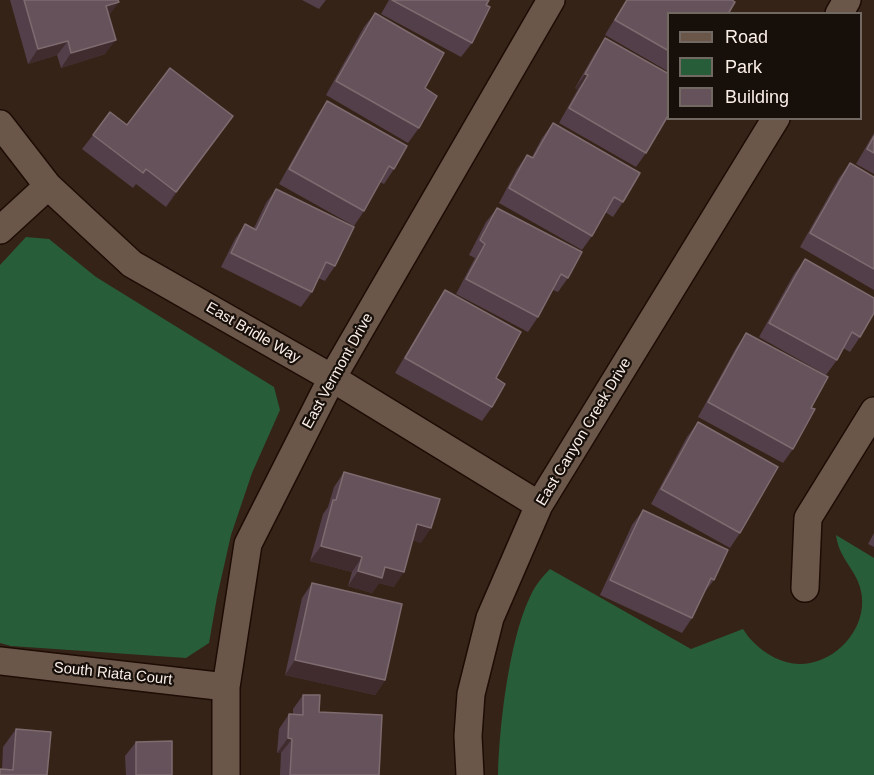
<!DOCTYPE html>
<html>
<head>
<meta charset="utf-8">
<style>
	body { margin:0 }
	#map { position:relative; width:874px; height:775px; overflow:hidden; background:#362318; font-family:Arial,sans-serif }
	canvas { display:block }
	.legend { position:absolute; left:667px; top:12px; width:195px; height:108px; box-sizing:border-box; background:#170f0a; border:2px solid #736963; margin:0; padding:8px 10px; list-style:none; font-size:18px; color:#fcefe8 }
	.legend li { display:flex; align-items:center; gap:12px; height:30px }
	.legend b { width:30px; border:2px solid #736963 }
</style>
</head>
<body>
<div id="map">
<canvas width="874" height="775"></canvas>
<ul class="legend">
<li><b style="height:8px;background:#6b564a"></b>Road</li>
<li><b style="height:16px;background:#285d3a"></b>Park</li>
<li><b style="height:16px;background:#65525a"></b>Building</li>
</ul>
</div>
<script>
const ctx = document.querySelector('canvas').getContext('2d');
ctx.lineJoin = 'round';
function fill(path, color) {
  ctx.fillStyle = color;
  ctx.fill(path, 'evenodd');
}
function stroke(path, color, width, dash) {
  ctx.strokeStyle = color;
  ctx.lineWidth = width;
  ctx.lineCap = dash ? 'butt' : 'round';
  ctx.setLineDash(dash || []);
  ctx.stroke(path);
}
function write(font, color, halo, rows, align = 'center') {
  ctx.font = font + ' Arial,sans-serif';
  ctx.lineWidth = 4.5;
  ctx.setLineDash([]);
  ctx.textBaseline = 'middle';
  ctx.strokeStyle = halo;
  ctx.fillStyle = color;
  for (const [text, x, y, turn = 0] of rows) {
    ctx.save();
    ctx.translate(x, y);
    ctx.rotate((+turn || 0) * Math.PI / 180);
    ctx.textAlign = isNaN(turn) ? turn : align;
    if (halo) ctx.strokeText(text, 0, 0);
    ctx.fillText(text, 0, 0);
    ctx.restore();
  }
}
const green = new Path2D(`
	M26,237L49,239L96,277L274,387L280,410L252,473L231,535L217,597L209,643L186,658L11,646L0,643V265Z
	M836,535L874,558V775H498C499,727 509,642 529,599C534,587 541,578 550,569L691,649L743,629C754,647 777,664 800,664C831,664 859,637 862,607C865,574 839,563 836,535Z`);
const minor = new Path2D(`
	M839,14L847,0
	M0,124L48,186L132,264L332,378L539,505
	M0,230L48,186
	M805,588L808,518L874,411
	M0,661L226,687
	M226,775V687L248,544L332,378L551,0
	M470,775L468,736L471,694L490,618L539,505L776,118`);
const wall = new Path2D(`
	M10,0H118L109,16L105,54L61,68L57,55L28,64Z
	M302,0H326L319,9Z
	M389,0H489L472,43L461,57L381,14Z
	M626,0H732L669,14V72L605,35Z
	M375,13L425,88L419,128L408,143L326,95L364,27Z
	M605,38L646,153L636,167L559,123L578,89L575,88L595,53Z
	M327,101L394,169L384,184L380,182L364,211L354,226L279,184L317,116Z
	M233,116L166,207L136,184L133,188L82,149L93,135L127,125Z
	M553,123L623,202L613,217L605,212L592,236L582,250L499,203L517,169L527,155L532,157L542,138Z
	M874,133V174L856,164Z
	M850,163L874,177V290L800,247L839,178Z
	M276,189L335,266L325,281L318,278L312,292L301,307L221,267L235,239L245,224L254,228L266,203Z
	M497,208L568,278L558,292L553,290L538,317L528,332L456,294L475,258L469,255L486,222Z
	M805,259L860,337L850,352L843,348L837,360L826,375L759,337L794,274Z
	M445,290L496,378L492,407L482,421L395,373L435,305Z
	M746,333L811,408L793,449L783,463L698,417L736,348Z
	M698,422L740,533L730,548L651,504L687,437Z
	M344,472L421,543L413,540L394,587L379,583L372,593L348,586L352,572L310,561L323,514L328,507L334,487Z
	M643,510L714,580L703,594L692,618L682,633L600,595L632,525Z
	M874,533V547L868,544Z
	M312,583L385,680L375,695L285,675L302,598Z
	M303,695L319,712L379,775H280L281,753H277L279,729L289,714H293V709Z
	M16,729L47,775L2,769L3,747Z
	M136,742L172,775H126L125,756Z`);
const shadedWall = new Path2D(`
	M119,2L108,17L106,6Z
	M116,40L105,54L61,68L71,53Z
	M68,41L57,55L28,64L38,49Z
	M585,74L588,75L578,89L575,88Z
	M233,116L223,130L166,207L176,192Z
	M417,524L431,528L421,543L407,539Z
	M321,546L362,557L352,572L310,561Z
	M385,567L404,572L394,587L379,583L372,593L348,586L358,571Z
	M295,660L385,680L375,695L285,675Z
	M288,738L292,739L281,753H277Z`);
const building = new Path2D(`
	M24,0H118L119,2L106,6L116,40L71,53L68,41L38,49Z
	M392,0H489L486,5L490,7L472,43Z
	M627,0H732L735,2L728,14H669V51L615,20Z
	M375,13L444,53L425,88L437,96L419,128L336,81Z
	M605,38L669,74V114L646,153L569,108L588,75L585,74Z
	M170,68L233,116L176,192L146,169L143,173L93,135L110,112L127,125Z
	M327,101L407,146L394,169L389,166L364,211L289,169Z
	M553,123L640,173L623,202L614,197L592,236L509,188L527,155L533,158Z
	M874,136V153L867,149Z
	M850,163L874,177V269L810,233Z
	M276,189L354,227L335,266L326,262L312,292L231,253L245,224L256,230Z
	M497,208L582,252L568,278L561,274L538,317L466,279L485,244L480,240Z
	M805,259L874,298V313L860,337L852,332L837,360L769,323Z
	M445,290L521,332L496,378L505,384L492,407L405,358Z
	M746,333L828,377L811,408L815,409L793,449L708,402Z
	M698,422L778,467L740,533L661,489Z
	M344,472L440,499L431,528L417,524L404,572L385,567L382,578L358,571L362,557L321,546L333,500H336Z
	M643,510L728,550L714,580L711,578L692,618L610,580Z
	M312,583L402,604L385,680L295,660Z
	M303,695H320L319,712L382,715L379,775H290L292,739L288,738L289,714L303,715Z
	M16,729L51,732L47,775H0V769L13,770Z
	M172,741V775H136V742Z`);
const streetNames = [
	["East Bridle Way",253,333,30],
	["East Vermont Drive",338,371,-61],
	["East Canyon Creek Drive",584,432,-59],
	["South Riata Court",113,674,6]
];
fill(green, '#285d3a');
stroke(minor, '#1d0c04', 30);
stroke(minor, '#6b564a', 27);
fill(wall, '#533f49');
fill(shadedWall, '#402c2e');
fill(building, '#65525a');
stroke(building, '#7d6b70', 1.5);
write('15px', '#fcefe8', '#170f0a', streetNames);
</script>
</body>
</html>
